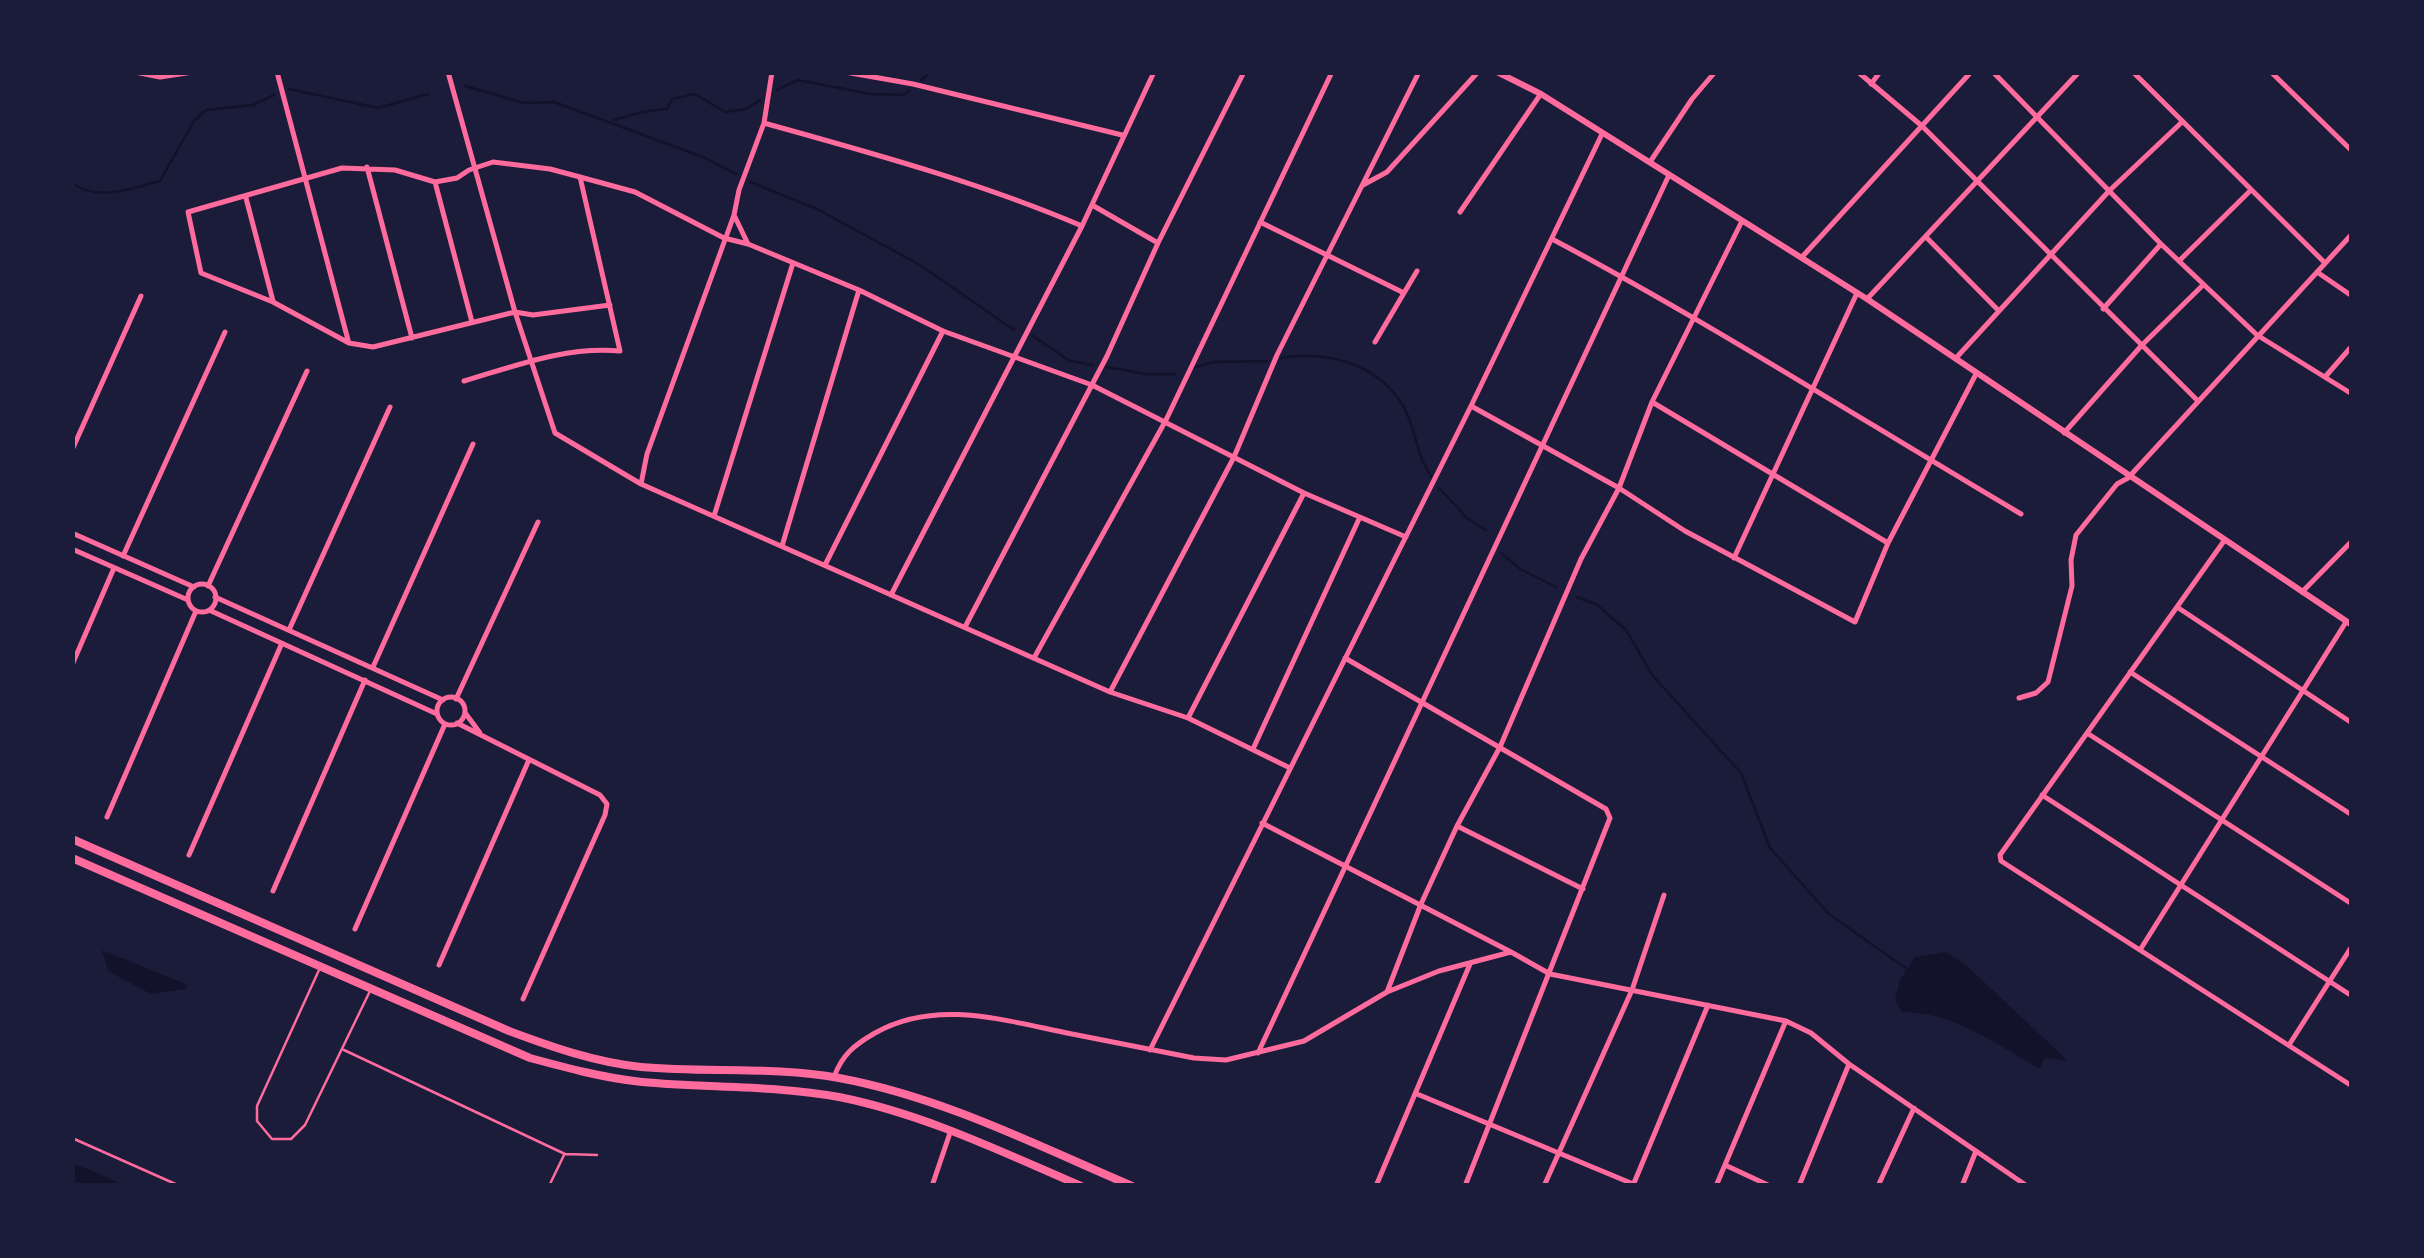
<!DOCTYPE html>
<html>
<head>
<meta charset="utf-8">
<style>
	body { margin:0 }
	#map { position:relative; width:2424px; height:1258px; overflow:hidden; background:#1b1b3a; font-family:"Source Sans 3",sans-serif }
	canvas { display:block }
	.frame { position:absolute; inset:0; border:75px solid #1b1b3a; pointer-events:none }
</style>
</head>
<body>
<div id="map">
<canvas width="2424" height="1258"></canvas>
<div class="frame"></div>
</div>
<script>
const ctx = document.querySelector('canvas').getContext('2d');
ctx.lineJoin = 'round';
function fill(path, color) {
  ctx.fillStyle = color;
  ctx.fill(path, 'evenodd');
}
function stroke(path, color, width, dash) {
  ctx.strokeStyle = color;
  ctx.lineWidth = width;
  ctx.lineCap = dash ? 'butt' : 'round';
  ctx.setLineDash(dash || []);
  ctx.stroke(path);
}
const water = new Path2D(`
	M102,950L188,985L186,989L151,994L108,971Z
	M1945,952L1966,965L2068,1061L2045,1057L2040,1069C1996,1044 1954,1012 1902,1012L1895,1000L1900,980L1915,957Z
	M72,1163H73L124,1185H73Z`);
const stream = new Path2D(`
	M921,80L931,72
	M465,86L524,103L554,102L703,157L736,174
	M289,89L378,108L428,94
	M777,90L798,80L870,94L904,95L909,90
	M614,120C632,114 648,110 667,109L672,99L695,94L725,112L746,109L760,100
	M750,182L817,209L920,265L1014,330
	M72,183C98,202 132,188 160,181L194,121L206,110L253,105L274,95
	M1033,336L1070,361L1093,365
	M1281,358C1332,349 1391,368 1410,421C1418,443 1419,461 1433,479
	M1107,367L1146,374H1175
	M1195,367L1215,362L1267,361
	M1439,488L1468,519L1486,530
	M1501,553L1520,569L1556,587
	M1577,597L1597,605L1626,630L1653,676L1741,773L1770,848L1829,914L1907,969`);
const service = new Path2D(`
	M319,970L257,1106V1121L272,1139H291L305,1125L370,991
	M344,1050L565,1154L597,1155
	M72,1138L180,1186
	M549,1186L564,1155`);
const minor = new Path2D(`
	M135,72L160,77L193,72
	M277,72L348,340
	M448,72L515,312L555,433L641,484L1110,692L1188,718L1290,768
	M845,72L913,84L1122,135
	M1858,72L1922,126L2197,400
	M1993,72L2161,244L2257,335L2352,394
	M2133,72L2324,262
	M2271,72L2352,151
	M1871,84L1880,72
	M764,123C871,153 979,182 1082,226
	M1650,162L1692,99L1715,72
	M367,167L412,338
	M435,182L472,322
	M1363,185L1387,172L1478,72
	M246,198L273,301
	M1092,205L1158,243
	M1460,212L1540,95
	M1260,222L1402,292
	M1926,237L1997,309
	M1552,239C1712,324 1865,422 2021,514
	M748,244L734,215L739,190L764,123L772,72
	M1802,257L1971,72
	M2180,260L2251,190
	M2317,272L2352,296
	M1867,299L2079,72
	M610,305L533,315L515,312L373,347L349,343L273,302L201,273L188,212L342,168L395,170L435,182L457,178L469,170L493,162L550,169L580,177L635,192L724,238L748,244L859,290L943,331L1092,385L1304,493L1406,537
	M2103,309L2161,244
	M1375,342L1417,271
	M1956,358L2109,191L2182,122
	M2325,377L2352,346
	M464,381C515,366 566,346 620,351L580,177
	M1652,402L1888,543
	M1471,406L1619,488L1685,531L1855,622L1888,543L1976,374
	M2064,433L2142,345L2202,286
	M72,450L141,296
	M641,484L647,454L734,215
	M714,516L793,263
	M72,533L194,587
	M2224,541L2000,855L2001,861L2352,1086
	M782,546L859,290
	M72,549L188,600
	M123,556L225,332
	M1734,558L1857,293
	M825,565L943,331
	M188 598a14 14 0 1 1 28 0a14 14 0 1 1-28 0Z
	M208,586L307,371
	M2302,592L2352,541
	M891,595L1082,226L1154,72
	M215,597L443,700
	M2177,607L2352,723
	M209,610L437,714
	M965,627L1107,356L1158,243L1244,72
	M289,630L390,407
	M1034,658L1166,420L1332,72
	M1345,658L1606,809L1610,818L1465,1186
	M72,665L114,568
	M373,667L473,444
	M2130,672L2352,815
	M1110,692L1234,457L1277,355L1419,72
	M437 711a14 14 0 1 1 28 0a14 14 0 1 1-28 0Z
	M2019,698L2036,693L2048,682L2072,586L2071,560L2076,535L2117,484L2128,478L2352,234
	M456,699L538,522
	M466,714L480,733
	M1188,718L1304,493
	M457,723L600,795L607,804L605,815L523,999
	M2087,733L2352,904
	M1253,749L1359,519
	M2042,795L2352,996
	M107,817L196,611
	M1262,823L1511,952
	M1457,826L1583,889
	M189,855L282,643
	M273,891L365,680
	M355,929L445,724
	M2140,950L2346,622
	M439,965L528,762
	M1387,992L1421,904L1457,826L1500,747L1581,559L1619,488L1652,402L1742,221
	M2289,1045L2352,946
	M1150,1050L1471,406L1602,134
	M1258,1053L1669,175
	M834,1077C842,1055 854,1045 875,1033C937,998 1006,1021 1072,1034C1113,1042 1153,1050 1194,1058L1226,1060L1304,1041L1387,992L1439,971L1511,952L1550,974L1786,1021L1811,1033L1849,1064L2027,1186
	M1417,1094L1638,1186
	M1725,1165L1770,1186
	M1634,1183L1708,1005
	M932,1186L951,1130
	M1376,1186L1470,964
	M1544,1186L1632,990L1664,895
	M1716,1186L1785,1023
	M1799,1186L1849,1064
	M1878,1186L1914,1108
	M1962,1186L1976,1151`);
const tertiary = new Path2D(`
	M1497,72L1541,94L1867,299L2352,625`);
const secondary = new Path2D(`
	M72,839L509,1031C552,1047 594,1062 641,1067C707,1073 773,1066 839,1078C942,1097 1036,1145 1132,1186
	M72,858L530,1058C567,1068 604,1078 642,1082C707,1088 774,1085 839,1097C924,1114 1002,1152 1081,1186`);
fill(water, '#12122b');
stroke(stream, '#12122b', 2.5);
stroke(service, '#ff6b9d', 2.5);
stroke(minor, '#ff6b9d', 5);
stroke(tertiary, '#ff6b9d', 6);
stroke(secondary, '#ff6b9d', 8);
</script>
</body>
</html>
